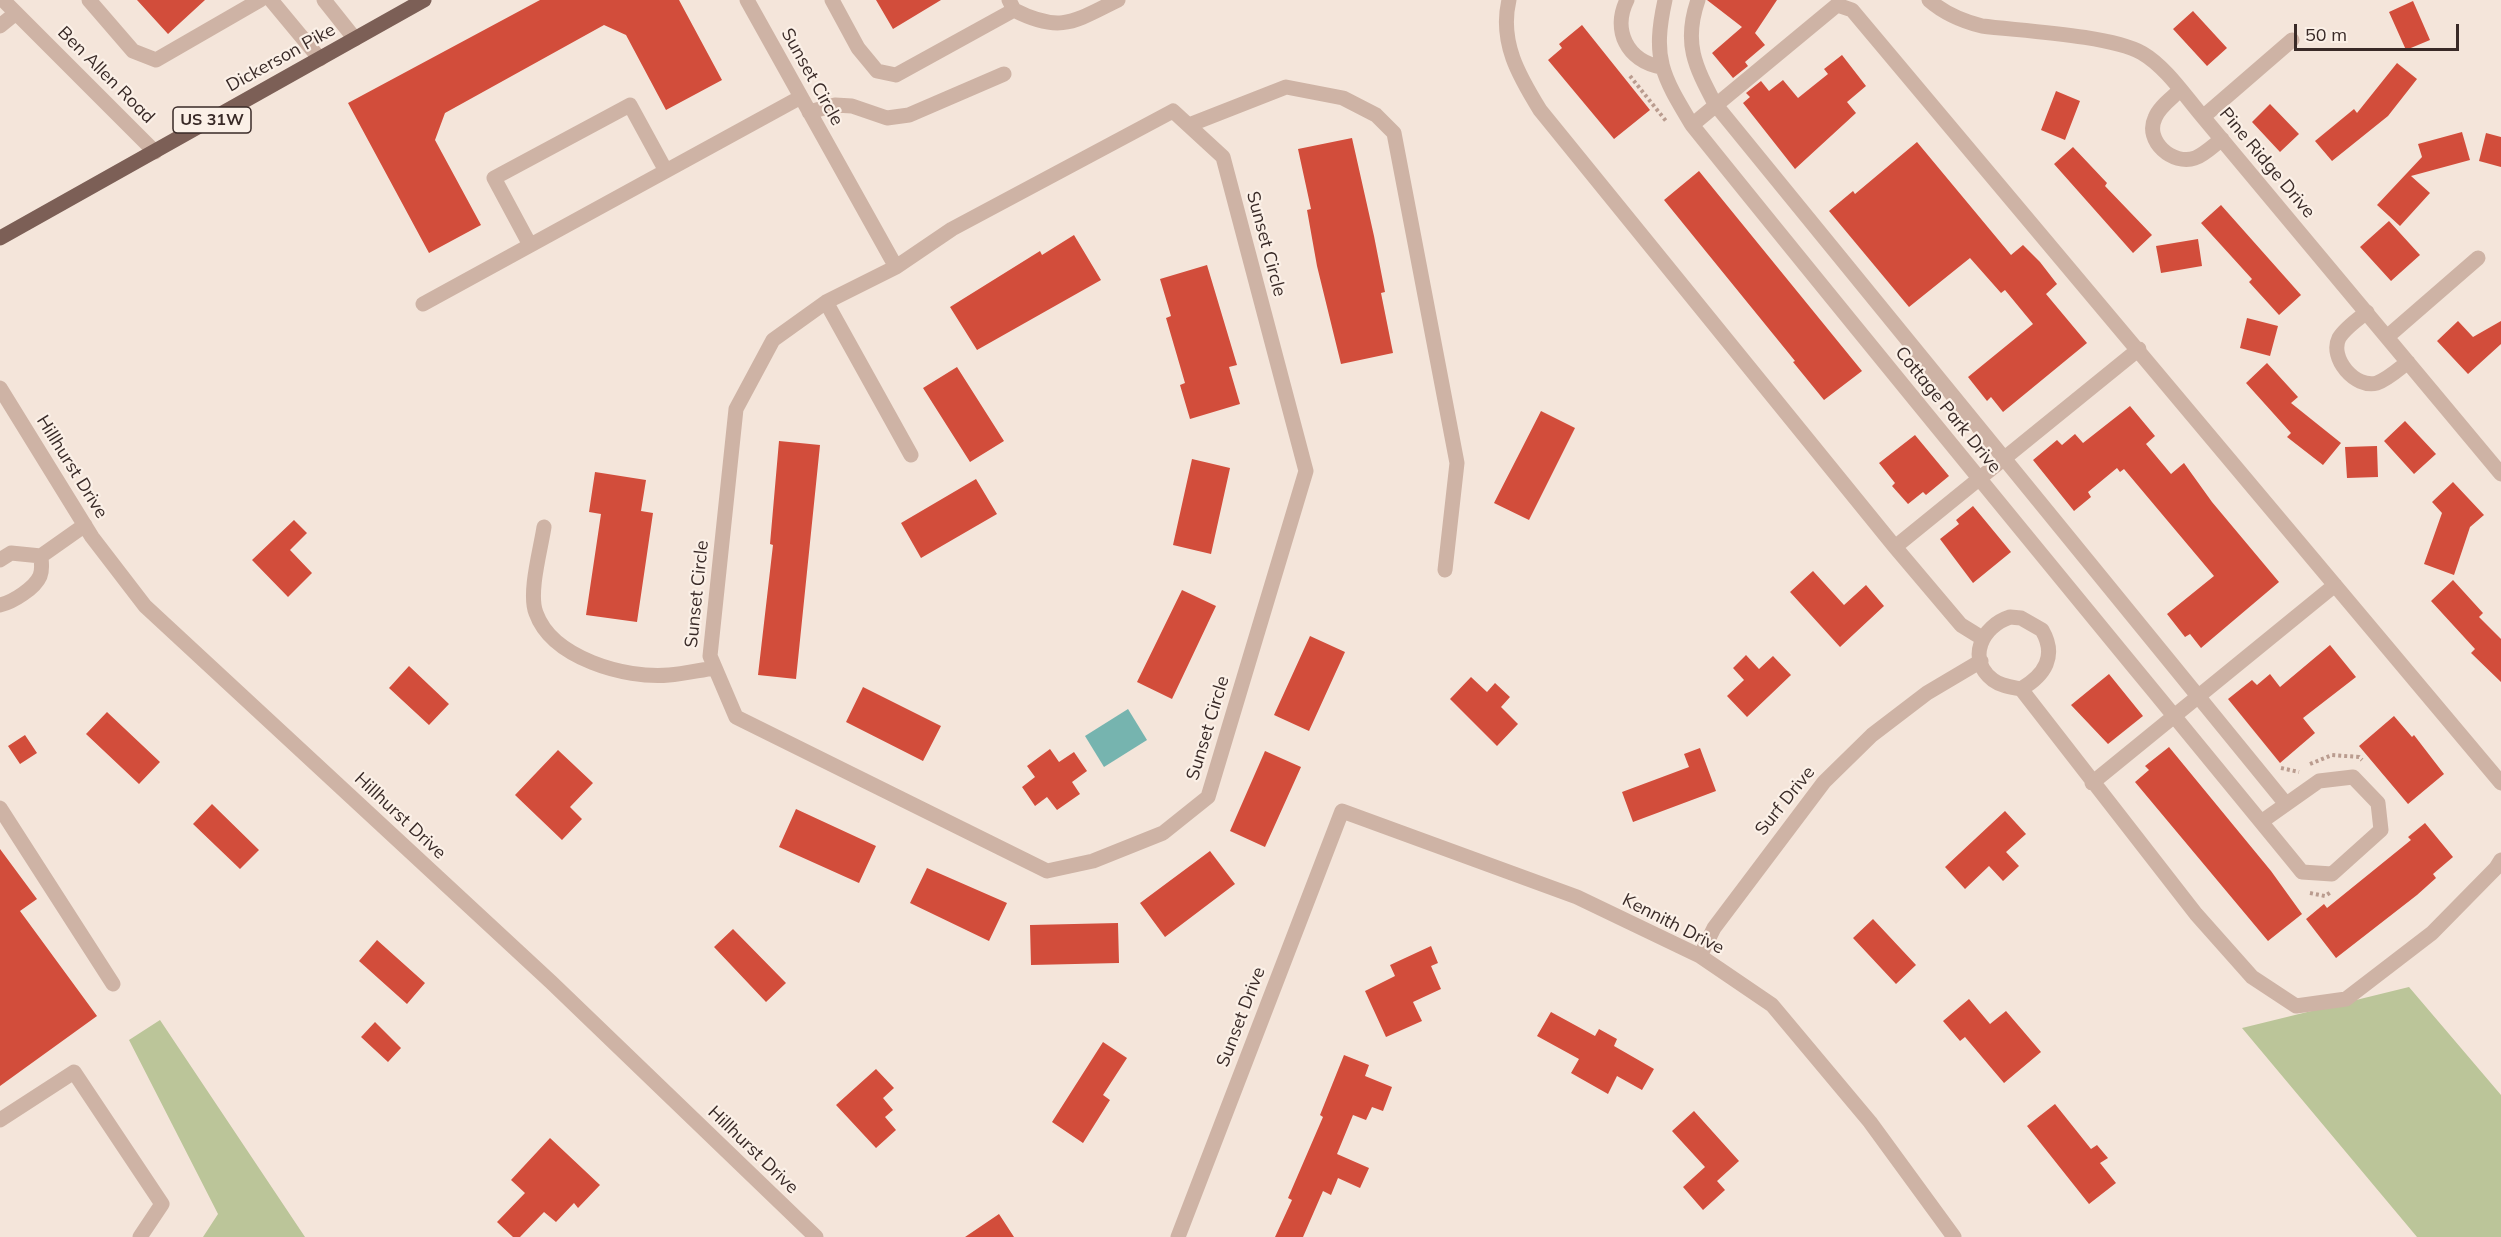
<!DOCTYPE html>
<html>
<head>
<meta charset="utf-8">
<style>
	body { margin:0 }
	#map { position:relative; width:2501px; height:1237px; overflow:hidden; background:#f4e5da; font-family:Mulish,sans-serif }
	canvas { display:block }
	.scale { position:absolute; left:2294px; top:24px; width:165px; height:27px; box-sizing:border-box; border:3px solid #392a27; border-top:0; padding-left:8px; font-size:18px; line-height:21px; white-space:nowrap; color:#392a27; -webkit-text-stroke:4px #fbf0e7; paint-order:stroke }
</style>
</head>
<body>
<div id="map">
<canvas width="2501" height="1237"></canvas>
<div class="scale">50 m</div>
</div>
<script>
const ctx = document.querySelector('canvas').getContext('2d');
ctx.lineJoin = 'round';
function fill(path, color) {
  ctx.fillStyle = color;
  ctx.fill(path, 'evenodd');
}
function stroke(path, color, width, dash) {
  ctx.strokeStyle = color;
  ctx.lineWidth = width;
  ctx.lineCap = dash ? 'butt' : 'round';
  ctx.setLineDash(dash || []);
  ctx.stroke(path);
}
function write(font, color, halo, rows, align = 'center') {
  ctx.font = font + ' Mulish,sans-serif';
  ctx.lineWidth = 4.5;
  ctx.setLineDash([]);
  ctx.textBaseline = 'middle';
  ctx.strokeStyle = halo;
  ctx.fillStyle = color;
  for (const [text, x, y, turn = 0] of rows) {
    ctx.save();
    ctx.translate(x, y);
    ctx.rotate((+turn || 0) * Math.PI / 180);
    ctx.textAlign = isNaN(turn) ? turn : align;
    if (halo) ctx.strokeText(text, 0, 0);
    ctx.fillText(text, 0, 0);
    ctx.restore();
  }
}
const green = new Path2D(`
	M2409,987L2501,1095V1237H2417L2242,1028Z
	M160,1020L305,1237H203L218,1214L129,1040Z`);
const water = new Path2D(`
	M1128,709L1147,740L1104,767L1085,736Z`);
const building = new Path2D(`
	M137,0H205L168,34Z
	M540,0H679L722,80L666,110L626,35L604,25L445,113L435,140L481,225L429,253L348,103Z
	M876,0H941L893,29Z
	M1707,0H1777L1755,33L1765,45L1745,62L1748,66L1733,78L1712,53L1742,27Z
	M2413,1L2430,40L2406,50L2389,12Z
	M2193,11L2227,48L2207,66L2173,29Z
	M1582,25L1650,110L1614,139L1548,60L1562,48L1559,44Z
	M1842,55L1866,86L1847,102L1856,113L1795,169L1743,103L1750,97L1746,93L1761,81L1769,91L1783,80L1798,98L1828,74L1824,69Z
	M2397,63L2417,79L2388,116L2332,161L2315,141L2354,109L2357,113Z
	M2056,91L2080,101L2065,140L2041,130Z
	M2270,104L2299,134L2280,152L2252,122Z
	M2462,132L2470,160L2411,176L2430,193L2400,226L2377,205L2422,157L2418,144Z
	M2486,133L2501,137V167L2479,161Z
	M1352,138L1374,236L1385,292L1381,293L1393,353L1341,364L1317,266L1307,210L1311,209L1298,149Z
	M1917,142L2011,255L2023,245L2040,262L2057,284L2046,294L2087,343L2003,412L1991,397L1987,401L1968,377L2033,324L2005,290L2001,293L1970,258L1909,307L1829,211L1853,191L1855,194Z
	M2073,147L2107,183L2105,186L2152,235L2133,253L2054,164Z
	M1699,171L1862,371L1824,400L1793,362L1795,361L1664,200Z
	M2221,205L2301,295L2279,315L2249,282L2252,279L2201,223Z
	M2389,221L2420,255L2391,281L2360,247Z
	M1074,235L1101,280L977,350L950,307L1040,251L1042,255Z
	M2198,239L2202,266L2161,273L2156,246Z
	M1207,265L1237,365L1229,367L1240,404L1190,419L1180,385L1185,383L1166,318L1171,316L1160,279Z
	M2247,318L2278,326L2270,356L2240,348Z
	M2458,321L2473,337L2501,321V344L2468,374L2437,341Z
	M2267,363L2298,397L2291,403L2341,443L2323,465L2287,437L2291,433L2246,383Z
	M957,367L1004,441L970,462L923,388Z
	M2130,406L2155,436L2146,444L2171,474L2184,463L2212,502L2279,582L2201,648L2190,634L2185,637L2167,614L2214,576L2124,469L2120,472L2117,468L2088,492L2091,497L2074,511L2033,460L2057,440L2062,445L2075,434L2083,443Z
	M1541,411L1575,428L1529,520L1494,503Z
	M2405,421L2436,454L2414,474L2384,441Z
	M1915,435L1949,476L1926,495L1923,492L1908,504L1892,486L1895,483L1879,463Z
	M779,441L820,445L796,679L758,675L773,545L770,544Z
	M2377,446L2378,477L2347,478L2345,447Z
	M1192,459L1230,468L1211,554L1173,545Z
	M595,472L646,480L641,511L653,513L637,622L586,615L601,514L589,512Z
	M976,479L997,514L921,558L901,523Z
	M2453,482L2484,515L2470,527L2454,575L2424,564L2442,513L2432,502Z
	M1973,506L2011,552L1973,583L1940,539L1959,524L1956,520Z
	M294,520L307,533L290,550L312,573L288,597L252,560Z
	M1813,571L1844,605L1866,585L1884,606L1840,647L1790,592Z
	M2453,580L2483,613L2479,617L2501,639V682L2471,653L2475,649L2431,601Z
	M1182,590L1216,606L1172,699L1137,682Z
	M1310,636L1345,652L1309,731L1274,715Z
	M2330,645L2356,677L2303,718L2315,733L2280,763L2228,699L2252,680L2257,685L2270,674L2280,687Z
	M1746,655L1759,669L1773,656L1791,675L1747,717L1727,696L1744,680L1733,668Z
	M409,666L449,704L429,725L389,688Z
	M2109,674L2143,716L2108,744L2071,705Z
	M1471,677L1487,692L1495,683L1510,697L1501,707L1518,724L1497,746L1450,699Z
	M863,687L941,726L923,761L846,722Z
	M107,712L160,762L139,784L86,734Z
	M2394,716L2412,737L2414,735L2444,774L2408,804L2359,746Z
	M25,735L37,753L20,764L8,746Z
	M2169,747L2271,871L2302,914L2268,941L2135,782L2149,770L2145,766Z
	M1700,748L1716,791L1633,822L1622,792L1689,767L1684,754Z
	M1050,749L1059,762L1074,752L1087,771L1072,782L1080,794L1057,810L1047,797L1035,806L1022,787L1035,777L1027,766Z
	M558,750L593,783L570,807L582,819L562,840L515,795Z
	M1265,751L1301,767L1265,847L1230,831Z
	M212,804L259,850L240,869L193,824Z
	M796,809L876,846L859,883L779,847Z
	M2005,811L2026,834L2006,852L2019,866L2003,881L1989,866L1965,889L1945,867Z
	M2425,823L2453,857L2433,874L2436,878L2417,895L2336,958L2306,919L2324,904L2327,908L2411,840L2408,837Z
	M0,849L37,899L20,911L97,1016L0,1086Z
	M1210,851L1235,884L1165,937L1140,903Z
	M927,868L1007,903L989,941L910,903Z
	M1873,919L1916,965L1896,984L1853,938Z
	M1118,923L1119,963L1031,965L1030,925Z
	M733,929L786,983L766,1002L714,947Z
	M377,940L425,983L407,1004L359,961Z
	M1431,946L1438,963L1431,966L1441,989L1413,1002L1422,1021L1386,1037L1365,991L1395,976L1390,965Z
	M1969,999L1990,1024L2006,1011L2041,1052L2004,1083L1965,1037L1960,1041L1943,1021Z
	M1551,1012L1595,1036L1599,1029L1617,1039L1614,1046L1654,1069L1642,1090L1617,1076L1608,1094L1571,1073L1579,1059L1537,1036Z
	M375,1022L401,1048L388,1062L361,1037Z
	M1103,1042L1127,1058L1103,1095L1110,1100L1083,1143L1052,1122Z
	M1344,1055L1369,1065L1365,1076L1392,1087L1383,1111L1372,1107L1366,1120L1353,1115L1337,1154L1369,1168L1360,1188L1338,1178L1331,1195L1323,1191L1303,1237H1275L1292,1200L1288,1198L1323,1117L1320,1115Z
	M876,1069L894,1088L883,1098L893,1110L885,1117L896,1130L876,1148L836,1105Z
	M2055,1104L2091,1149L2097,1145L2108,1158L2100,1163L2116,1183L2089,1204L2027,1126Z
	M1694,1111L1739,1161L1717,1181L1725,1190L1703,1210L1683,1187L1705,1167L1672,1131Z
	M550,1138L600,1185L578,1208L574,1203L556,1222L544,1212L520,1237H513L497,1222L525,1193L511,1180Z
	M999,1214L1014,1237H965Z`);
const path = new Path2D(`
	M1630,76L1666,121
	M2310,764L2332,755L2359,757L2362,760
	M2281,768L2299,772
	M2310,893L2325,896L2331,892`);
const minor = new Path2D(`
	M3,0L155,152
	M89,0L133,51L156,60L260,0
	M271,0L320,59
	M324,0L355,39
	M747,0L896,267
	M832,0L858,48L877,71L896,75L1014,10L1009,0
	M1509,0C1499,42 1519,76 1540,110L1895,547L1961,625L1982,638
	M1627,0C1612,30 1627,61 1661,67
	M1665,0C1652,59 1662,75 1692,125C1893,375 2098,623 2302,872L2332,874L2381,830L2378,803L2353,777L2319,781L2261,822
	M1698,0C1683,43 1695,66 1715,104L2286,804
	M1929,0C1945,14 1962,21 1982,26C2022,31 2109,35 2142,53C2166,67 2185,96 2203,117L2501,474
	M1014,10C1061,34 1075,21 1118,0
	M0,26L16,13
	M2180,90C2172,98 2159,107 2155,118C2144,141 2173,166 2195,158C2204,155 2214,145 2222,139
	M1173,111L1223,157L1306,471L1208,797L1163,833L1093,861L1047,871L736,717L710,656L736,409L773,340L826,302L896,267L952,229Z
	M809,112L835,105L852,106L887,118L909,115L1004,74
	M2203,117L2292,40
	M1189,125L1286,87L1343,98L1376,115L1394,133L1457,463L1445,570
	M1692,125L1837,5L1852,10L2501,783
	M530,245L494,178L630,105L666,171
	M826,302L911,455
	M423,304L801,97
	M2367,312C2358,319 2345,328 2339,338C2329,358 2355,389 2377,383C2388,379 2399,369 2408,362
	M2387,337L2478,258
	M0,388L92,537L145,606L551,982L816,1237
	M544,527C541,548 528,593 536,613C552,658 625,679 669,675C684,674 700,670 715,668
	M1895,547L2139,349
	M0,560L11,553L41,556L85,525
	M0,605C13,602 35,588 40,576C43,569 41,562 41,556
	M2010,617L2021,618L2042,630C2057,656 2045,675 2021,689C2011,687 2001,686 1993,680C1966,659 1982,626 2010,617Z
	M2021,689L2196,914L2252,977L2296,1006L2346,999L2432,933L2496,868L2501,860
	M2092,783L2335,585
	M0,808L113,984
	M1700,956L1714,928L1824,782L1872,735L1927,693L1981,661
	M0,1120L74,1072L162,1204L140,1237
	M1178,1237L1342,811L1577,897L1700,956L1772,1005L1870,1122L1954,1237`);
const major = new Path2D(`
	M0,238L424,0`);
const shields = [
	[212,120,78]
];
const shieldNames = [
	["US 31W",212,120]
];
const streetNames = [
	["Dickerson Pike",281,58,-29],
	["Ben Allen Road",106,75,45],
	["Sunset Circle",812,77,61],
	["Pine Ridge Drive",2267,163,50],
	["Sunset Circle",1266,244,75],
	["Cottage Park Drive",1948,410,51],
	["Hillhurst Drive",72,467,58],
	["Sunset Circle",697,594,-84],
	["Sunset Circle",1208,728,-73],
	["Surf Drive",1785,801,-51],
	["Hillhurst Drive",400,816,43],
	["Kennith Drive",1673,924,27],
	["Sunset Drive",1241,1017,-69],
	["Hillhurst Drive",753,1150,44]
];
fill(green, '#bbc599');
fill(water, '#76b4af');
fill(building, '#d24d3b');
stroke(path, '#ba9c8f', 4, [3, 3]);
stroke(minor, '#ceb3a5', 15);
stroke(major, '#7c5f56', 15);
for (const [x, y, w] of shields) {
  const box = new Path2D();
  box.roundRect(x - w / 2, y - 13, w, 26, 4.5);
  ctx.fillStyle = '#fbf0e7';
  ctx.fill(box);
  stroke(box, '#392a27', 1.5);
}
write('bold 16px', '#392a27', null, shieldNames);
write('18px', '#392a27', '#fbf0e7', streetNames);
</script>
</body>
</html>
